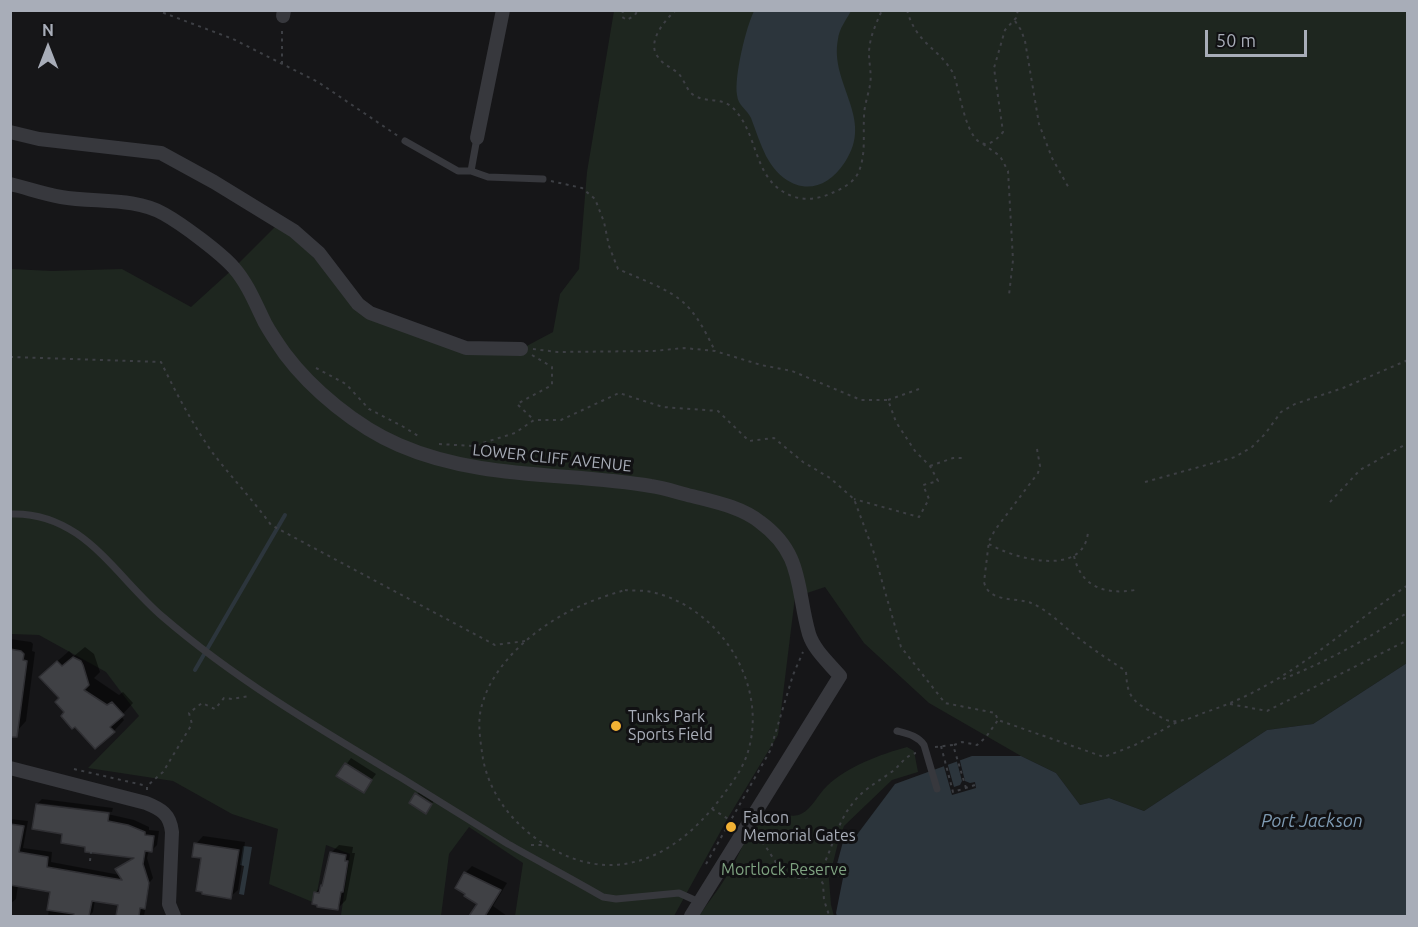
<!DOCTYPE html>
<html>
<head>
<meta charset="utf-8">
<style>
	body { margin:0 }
	#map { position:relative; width:1418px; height:927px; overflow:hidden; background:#161618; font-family:Ubuntu,sans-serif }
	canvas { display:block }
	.frame { position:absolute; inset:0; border:12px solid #a8adb8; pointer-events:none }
	.north { position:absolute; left:18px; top:18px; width:60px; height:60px; -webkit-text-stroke:4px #111113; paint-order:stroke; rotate:0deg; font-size:16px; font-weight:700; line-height:24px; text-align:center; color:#a8adb8 }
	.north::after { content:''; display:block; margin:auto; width:21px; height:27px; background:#a8adb8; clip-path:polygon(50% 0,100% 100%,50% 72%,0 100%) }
	.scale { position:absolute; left:1205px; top:30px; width:102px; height:27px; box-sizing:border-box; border:3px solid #a8adb8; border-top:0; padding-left:8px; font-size:18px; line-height:21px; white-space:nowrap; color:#a8adb8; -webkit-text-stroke:4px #111113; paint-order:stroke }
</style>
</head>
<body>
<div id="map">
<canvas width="1418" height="927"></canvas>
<div class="frame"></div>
<div class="north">N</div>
<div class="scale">50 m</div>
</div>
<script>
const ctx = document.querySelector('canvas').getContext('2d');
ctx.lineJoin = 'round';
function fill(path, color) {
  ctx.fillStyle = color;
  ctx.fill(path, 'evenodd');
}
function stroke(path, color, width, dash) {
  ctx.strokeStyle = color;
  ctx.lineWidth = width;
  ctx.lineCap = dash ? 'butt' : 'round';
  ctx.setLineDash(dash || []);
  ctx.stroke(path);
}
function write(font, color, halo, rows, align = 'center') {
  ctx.font = font + ' Ubuntu,sans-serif';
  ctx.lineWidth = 6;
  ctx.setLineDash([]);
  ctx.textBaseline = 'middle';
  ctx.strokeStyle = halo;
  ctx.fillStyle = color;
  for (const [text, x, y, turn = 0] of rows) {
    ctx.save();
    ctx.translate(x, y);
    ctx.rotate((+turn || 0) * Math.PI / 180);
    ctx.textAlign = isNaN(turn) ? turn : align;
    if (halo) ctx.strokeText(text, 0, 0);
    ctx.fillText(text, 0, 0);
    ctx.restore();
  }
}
const green = new Path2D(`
	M614,11H1407V663L1313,724L1267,730L1144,811L1109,798L1080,805L1056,773L1021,756L929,703L864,643L825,587L795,597L778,735L729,816L674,916H515L523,863L469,827L449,854L441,916L341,915L350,854L326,845L315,903L269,884L278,829L232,814L173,781L88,768L139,716L106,672L39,635L11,634V269L52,271L122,269L191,307L234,268L280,222L358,304L466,348L521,349L553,332L560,294L579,269L587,172Z
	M907,747L914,751L918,772L892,780L844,826L838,843L829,879L831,905L834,916H699C708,902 718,891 726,877C740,856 747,830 765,812C777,811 791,819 801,814C813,808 818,794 827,786C846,767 881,754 907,747Z`);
const water = new Path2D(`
	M754,11H851C846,20 839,29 838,39C829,84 875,118 845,162C822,198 786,193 766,156C760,144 756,131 751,118C747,109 738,106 737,95C734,77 746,27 754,11Z
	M1407,663V916H837L836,913L843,878L834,875L844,838L853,840L895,784L972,756H1021L1056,773L1080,805L1109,798L1144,811L1267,730L1313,724Z
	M243,846L252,847L244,895L239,894L244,866L240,865Z`);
const pier = new Path2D(`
	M959,757L965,781L970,783L975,782L976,788L952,795L943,763L947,762L954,787L960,785L962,781L956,758Z`);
const shadow = new Path2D(`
	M10,639L31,642L33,644L32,651L35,652L26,721L17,731L10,730Z
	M85,647L94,654L100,672L94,678L119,695L123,692L133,703L121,716L124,720L114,731L66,712L60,698L52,666L69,651L74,656Z
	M351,758L376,774L363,791L338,776Z
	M421,789L436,798L426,812L411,803Z
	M42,799L113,808L112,812L39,803V806L112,815L134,820L149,827V830L159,831L157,845L152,850H149L147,858L153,878L150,882L144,916H117L120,904L95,900L93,912L89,916H48L52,890L18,885L16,899L10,904V819L28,821L23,848L52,852L51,862L120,875L117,869L135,856L87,845L64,833L37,804Z
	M203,836L245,842L238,890L230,897L196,844Z
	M339,845L353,847L352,853H355L346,900L337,909L315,893L324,884L331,853Z
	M472,866L507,883L493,906L507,916H471L479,904L457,887L466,872Z`);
const stream = new Path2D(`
	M195,670L285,515`);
const building = new Path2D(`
	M10,649L21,651L24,654L23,660L27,661L17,737H10Z
	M73,657L81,661L83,665L89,685L84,690L107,705L112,702L124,715L110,727L115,732L95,749L75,727L72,729L61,716L64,712L55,702L59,698L39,677L57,661L62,666Z
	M345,763L372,780L364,793L336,776Z
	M415,793L432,804L426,814L409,803Z
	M36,804L109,813L108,821L128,825L145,832V835L154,836L152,852L145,851L143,864L149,883L145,909L140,908L139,916H116L118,905L92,901L89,916H73L74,914L47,910L50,892L10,885V824L24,826L19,852L48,857L47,867L122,880L115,869L134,858L85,852V847L61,843L62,834L32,829Z
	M194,843L239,850L231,899L202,894V892L196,891L201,858L192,857Z
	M330,852L346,855L345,861H348L343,892H341L338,910L317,907V905L312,904L314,892L319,893L321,885L322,886Z
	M464,872L501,890L485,916H469L477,904L464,896L465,894L455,888Z`);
const path = new Path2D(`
	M156,10L233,39L318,82L398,136
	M623,10L622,17L627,20L635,15L638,10
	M676,10C665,20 646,42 658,57C663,65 673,68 679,74C685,81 687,92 695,96C708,103 722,97 733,108C760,135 752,181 792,196C805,201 819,199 832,193C842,189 855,182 859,171C866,154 863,134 864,117C864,106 868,96 870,85C872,75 869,64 869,54C869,38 876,24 882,10
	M907,10C916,44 939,48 953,73C961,89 968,175 1003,132L994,68L1005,30L1016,18L1018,10
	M1015,21L1021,30L1025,41L1039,124L1052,158L1070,190
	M282,64V28
	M983,144L1000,156L1008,171L1013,260L1009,295
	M551,181L582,188L595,199L604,222L609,246L618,269C638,278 670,289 685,304C698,316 707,335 715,351
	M533,349L557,352L654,351L684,348L715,351L761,365L792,371L861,400H888L896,422L915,451L930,466L938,481L923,485L929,499L919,517L854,499
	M532,355L552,367V385L517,404L534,420
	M10,357L161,362C176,393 192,423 212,452C231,477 253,500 271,525L495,645L525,641
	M316,368L346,384L369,409L402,426L420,437
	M888,400L919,389
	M439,444L473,446L515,433L534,420H561L619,393L663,407L718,411L749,441L774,438L803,462L830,478L854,499L873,550L901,647L945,703L995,713L998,720L1104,757L1135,745L1179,721
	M1037,449L1040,466L1038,473L995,530L989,541L984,582C989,603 1015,597 1031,603C1048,610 1062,625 1076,636C1092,649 1109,660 1126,671C1127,693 1130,700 1150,711C1156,714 1164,720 1170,721C1182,723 1195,716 1206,712C1288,685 1338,633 1408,585
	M930,466L953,458H963
	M1145,482L1235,457L1252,447L1265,434L1281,412L1295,404L1343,388L1408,360
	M1330,502L1360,470L1408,443
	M989,544C1015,559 1084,578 1088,532
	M1074,556C1081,587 1105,595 1135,590
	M625,590C633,591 643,590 652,592C718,607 767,681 749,748C744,768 732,783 720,799C675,858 613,888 544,844C513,824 490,795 483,759C481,745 478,728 480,714C487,670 529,633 566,613C584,603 605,596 625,590Z
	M1283,679C1328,661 1368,639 1408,612
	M1230,704L1267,711L1408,640
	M954,745L962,742L977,745L986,737L998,720
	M941,746L953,792L975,785
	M935,747L953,745L966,788
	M74,769L147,786
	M147,790V786L163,772L192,724L189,713L202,703L215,709L224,698L232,699L249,696
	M712,809L730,820
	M757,836C780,860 777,887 818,875C832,853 836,823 853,803C864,788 880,781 894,770C901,764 905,756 916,753
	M531,845H546
	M90,861L91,852
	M706,864L770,751L793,675L803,652
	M818,875L823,884L824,900L829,915`);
const lane = new Path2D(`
	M477,138L471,171L488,177L543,179
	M405,141L458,171H471
	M10,514C83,511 115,576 163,617C235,679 318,728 400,777C436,799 472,822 508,844C540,862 572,879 603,897L616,899L679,893L699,902
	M897,731C908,734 918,736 924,745L937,789`);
const street = new Path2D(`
	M283,16L284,10
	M10,132L39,139L161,153L214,182L294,231L319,253L358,304L370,313L466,348L521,349
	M477,138L503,10
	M10,184C27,188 44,194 61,197C95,203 134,197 164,214C182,224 221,253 234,268C248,284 256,305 265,323C271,334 278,344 285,354C312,390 357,427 399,445C479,480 567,472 651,486C665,488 679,493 692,496C715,502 741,507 760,522C804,554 796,589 809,634C814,650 829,663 840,676L691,916
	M10,768L146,803C161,809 170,814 172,832L169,904L174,916`);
const markers = [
	[616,726,6,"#f2b134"],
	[731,827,6,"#f2b134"]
];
const streetNames = [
	["LOWER CLIFF AVENUE",552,458,6]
];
const poiNames = [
	["Tunks Park",628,717],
	["Sports Field",628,735],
	["Falcon",743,818],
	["Memorial Gates",743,836]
];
const parkNames = [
	["Mortlock Reserve",784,870]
];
const waterNames = [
	["Port Jackson",1312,821]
];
fill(green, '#1e261f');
fill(water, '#2c353c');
fill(pier, '#161618');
fill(shadow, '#0007');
stroke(stream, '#2c353c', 4);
fill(building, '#404145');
stroke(building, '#303034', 1.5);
stroke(path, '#3d3f44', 2, [3, 4.5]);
stroke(lane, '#37383d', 7);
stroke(street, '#37383d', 14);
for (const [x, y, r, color] of markers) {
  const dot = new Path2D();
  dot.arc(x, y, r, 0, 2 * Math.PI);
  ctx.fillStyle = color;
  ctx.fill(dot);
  stroke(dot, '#111113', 2);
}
write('16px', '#a8adb8', '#111113', streetNames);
write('16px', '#a8adb8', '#111113', poiNames, 'left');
write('16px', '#7fa381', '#111113', parkNames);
write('italic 18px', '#7f9bb3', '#111113', waterNames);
</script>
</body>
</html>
